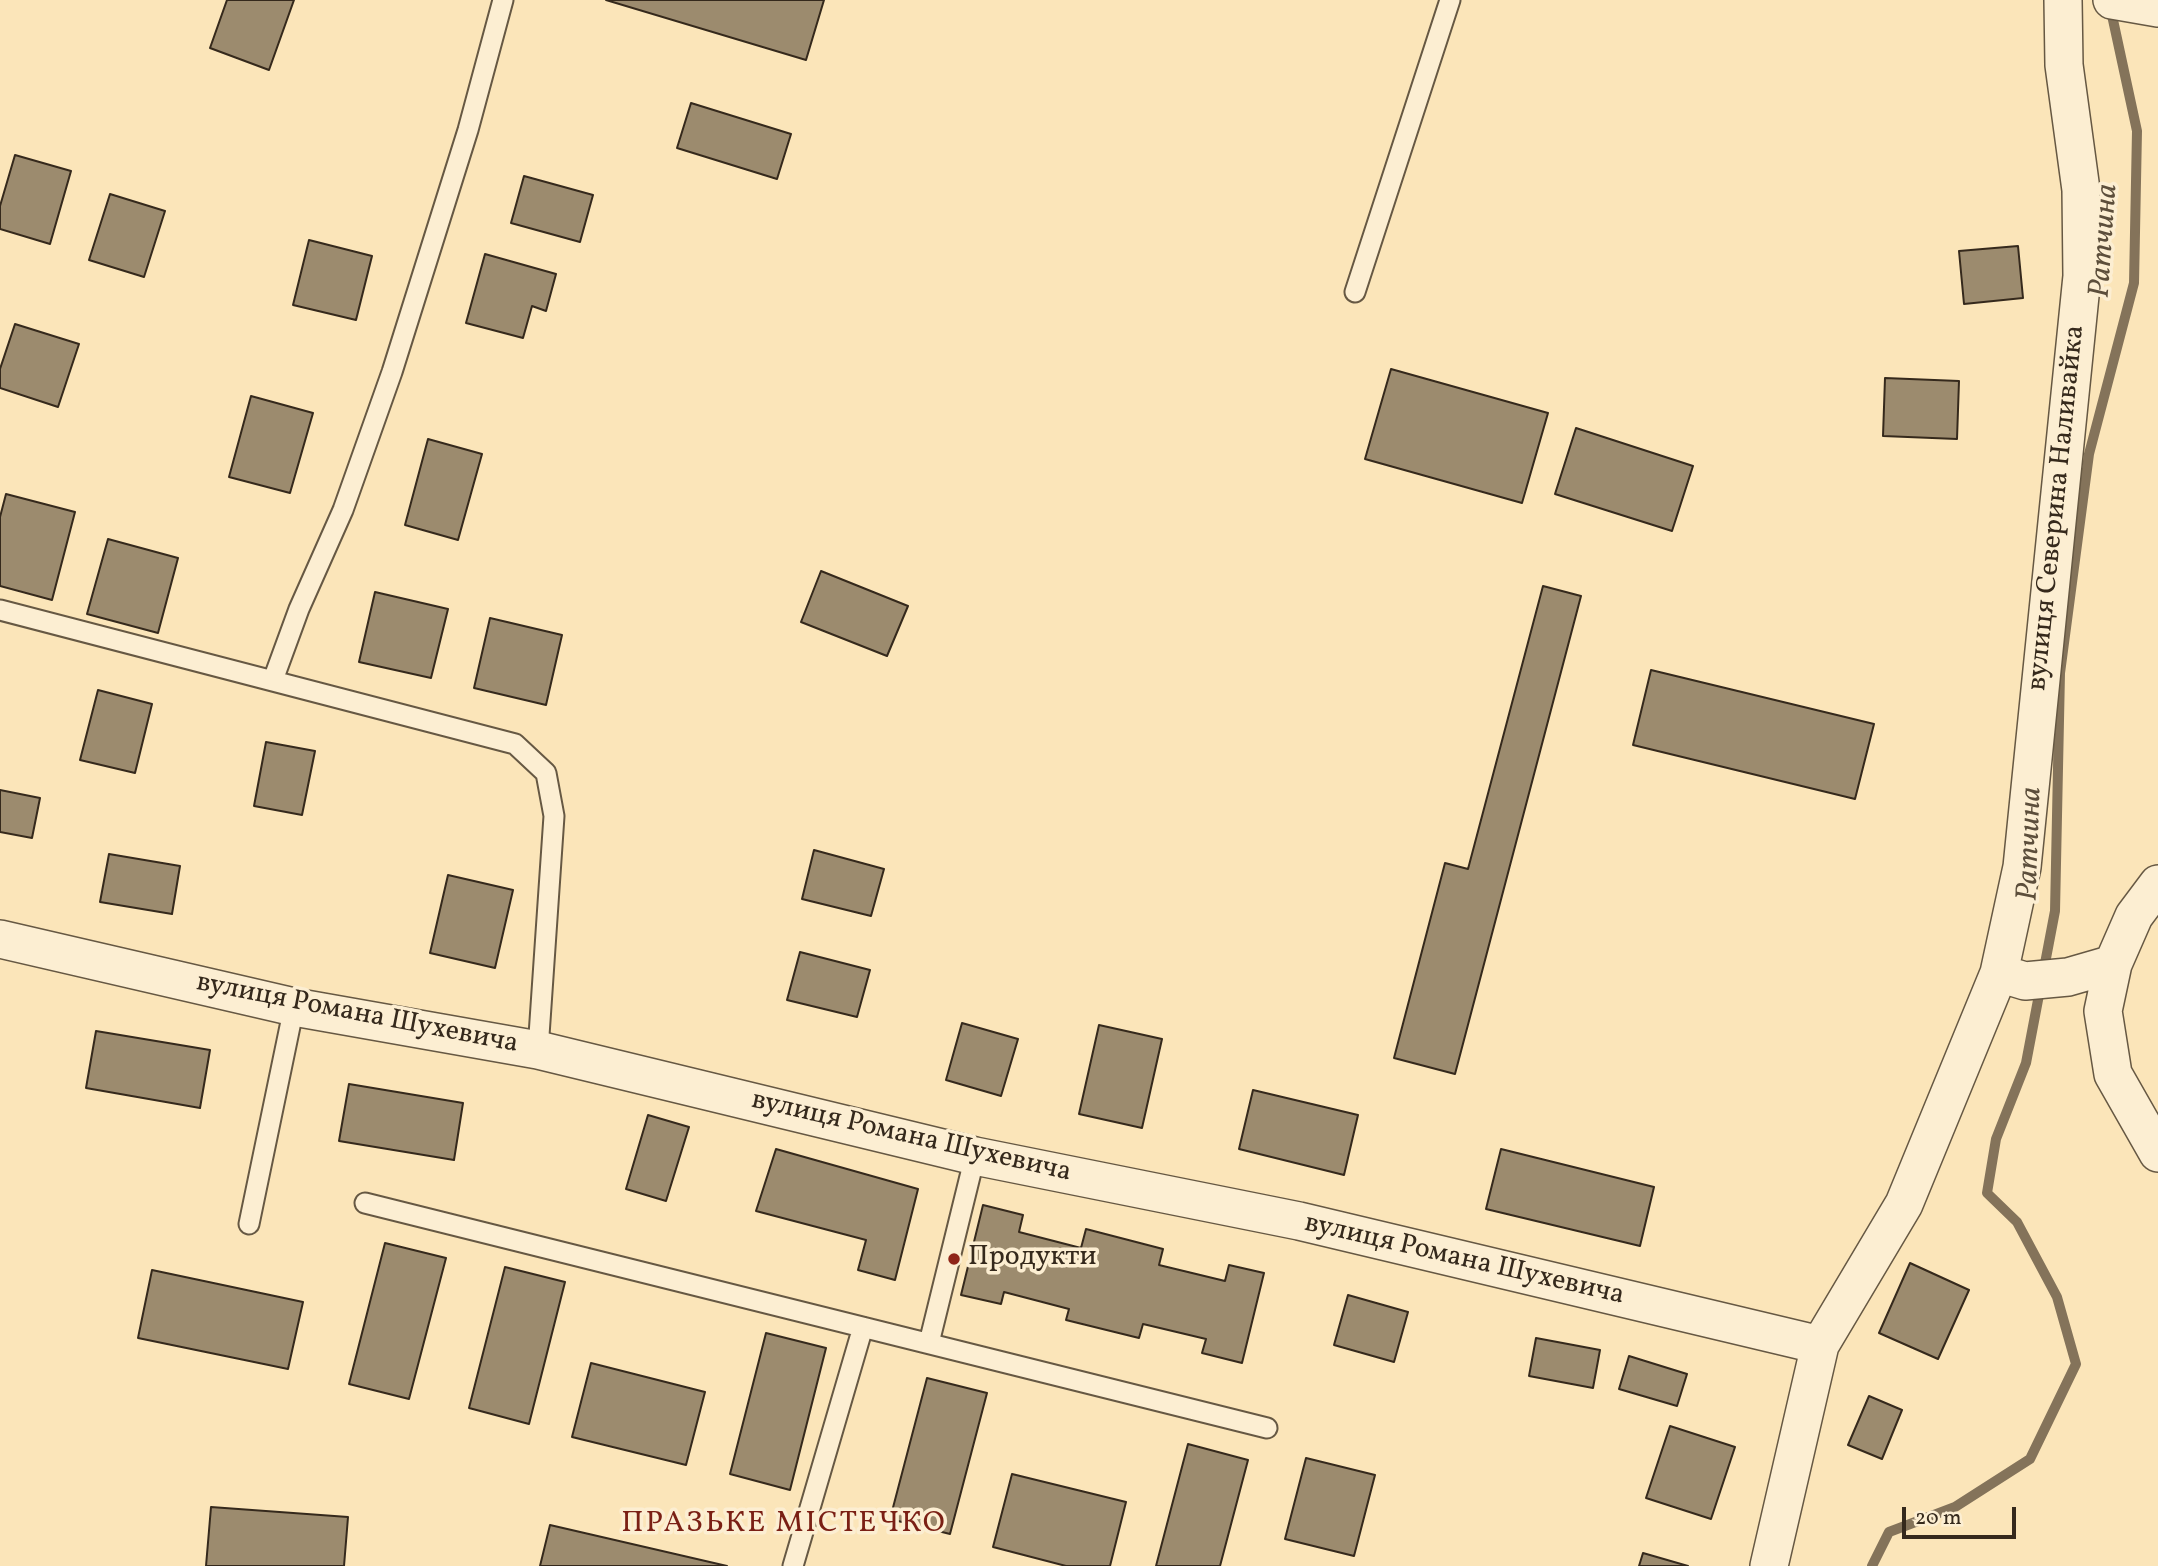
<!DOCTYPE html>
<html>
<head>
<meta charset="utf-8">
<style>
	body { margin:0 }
	#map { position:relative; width:2158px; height:1566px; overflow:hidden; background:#fbe5b9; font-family:Vollkorn,serif }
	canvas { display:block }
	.scale { position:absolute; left:1902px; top:1507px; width:114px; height:32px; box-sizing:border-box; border:4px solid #35291c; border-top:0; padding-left:9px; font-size:21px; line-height:24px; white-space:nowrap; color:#35291c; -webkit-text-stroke:5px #fceed2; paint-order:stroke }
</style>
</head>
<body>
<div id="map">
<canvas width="2158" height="1566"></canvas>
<div class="scale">20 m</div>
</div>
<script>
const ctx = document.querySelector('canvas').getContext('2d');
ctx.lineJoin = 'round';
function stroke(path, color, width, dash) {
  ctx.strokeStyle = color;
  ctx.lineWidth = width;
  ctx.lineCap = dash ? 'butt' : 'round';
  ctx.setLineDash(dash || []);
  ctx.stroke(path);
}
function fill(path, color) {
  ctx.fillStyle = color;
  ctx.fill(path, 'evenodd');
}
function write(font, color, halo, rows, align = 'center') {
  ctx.font = font + ' Vollkorn,serif';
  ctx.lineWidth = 7;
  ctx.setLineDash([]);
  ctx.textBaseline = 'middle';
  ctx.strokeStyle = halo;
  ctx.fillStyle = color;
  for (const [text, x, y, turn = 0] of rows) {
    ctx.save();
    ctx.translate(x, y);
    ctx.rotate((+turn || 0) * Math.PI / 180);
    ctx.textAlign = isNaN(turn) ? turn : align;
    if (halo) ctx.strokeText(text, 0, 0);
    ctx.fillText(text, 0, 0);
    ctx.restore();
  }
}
const stream = new Path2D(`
	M1872,1566L1889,1532L1955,1507L2030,1459L2076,1364L2057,1297L2017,1222L1987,1193L1996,1139L2026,1063L2055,911L2060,673L2089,454L2134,283L2137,131L2110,6`);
const building = new Path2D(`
	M227,0H294L269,70L210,48Z
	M606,0H824L806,60Z
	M691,103L791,134L777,179L677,148Z
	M15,155L71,171L50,244L0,229V206Z
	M524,176L593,195L580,242L511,223Z
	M110,194L165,211L144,277L89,260Z
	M309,240L372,256L356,320L293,305Z
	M2018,246L2023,298L1964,304L1959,251Z
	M485,254L556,274L546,311L532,306L523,338L466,323Z
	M15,324L79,344L58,407L0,388V369Z
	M1391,369L1548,413L1522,503L1365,459Z
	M1885,378L1959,381L1957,439L1883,436Z
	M251,396L313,413L290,493L229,477Z
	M1576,428L1693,466L1672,531L1555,494Z
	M428,439L482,454L458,540L405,525Z
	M6,494L75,512L52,600L0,586V517Z
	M108,539L178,558L158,633L87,614Z
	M821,571L908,606L887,656L801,622Z
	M1543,586L1581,596L1455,1074L1394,1058L1445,863L1468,869Z
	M375,592L448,609L431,678L359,662Z
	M490,618L562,635L546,705L474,688Z
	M1651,670L1874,724L1855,799L1633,745Z
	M98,690L152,704L135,773L80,760Z
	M266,742L315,751L302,815L254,806Z
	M0,790L40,798L32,838L0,832Z
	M814,850L884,869L871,916L802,899Z
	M109,854L180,866L172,914L100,902Z
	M448,875L513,890L495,968L430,953Z
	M800,952L870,970L857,1017L787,1000Z
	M962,1023L1018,1039L1001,1096L946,1080Z
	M1099,1025L1162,1039L1142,1128L1079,1114Z
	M96,1031L210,1050L200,1108L86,1088Z
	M349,1084L463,1103L454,1160L339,1141Z
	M1253,1090L1358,1115L1344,1175L1239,1149Z
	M648,1115L689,1127L666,1201L626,1189Z
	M776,1149L918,1189L895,1280L858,1270L866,1240L756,1211Z
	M1501,1149L1654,1187L1640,1246L1486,1209Z
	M983,1205L1023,1215L1019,1232L1081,1248L1086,1229L1163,1249L1159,1265L1225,1281L1229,1265L1264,1273L1242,1363L1202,1353L1206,1339L1143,1324L1139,1338L1066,1320L1069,1309L1004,1292L1001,1304L961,1295Z
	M385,1243L446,1258L409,1399L349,1384Z
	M1910,1263L1969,1290L1938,1359L1879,1333Z
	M505,1267L565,1282L529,1424L469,1408Z
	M152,1270L303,1302L288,1369L138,1338Z
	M1348,1295L1408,1312L1394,1362L1334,1345Z
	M766,1333L826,1348L790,1490L730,1474Z
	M1536,1338L1600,1350L1593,1388L1529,1376Z
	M1629,1356L1687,1374L1677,1406L1619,1389Z
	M591,1363L705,1392L686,1465L572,1437Z
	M927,1378L987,1393L950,1534L890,1519Z
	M1869,1396L1902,1410L1882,1459L1848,1445Z
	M1670,1426L1735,1447L1711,1519L1646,1498Z
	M1188,1444L1248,1460L1220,1566H1156Z
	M1306,1458L1375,1475L1354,1556L1285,1539Z
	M1012,1474L1126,1502L1110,1566H1066L993,1547Z
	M211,1507L348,1517L344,1566H206Z
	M550,1525L727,1566H540Z
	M1643,1553L1688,1566H1639Z`);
const service = new Path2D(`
	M1355,292L1450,0
	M0,610L515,744L546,773L554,816L538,1050
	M273,680L299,609L343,510L392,372L468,130L503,0
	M365,1203L1267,1428
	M249,1224L294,1007
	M929,1343L975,1156
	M793,1566L863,1327`);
const minor = new Path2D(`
	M2112,0L2158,8
	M2158,884L2134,916L2113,964L2103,1011L2113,1074L2158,1153
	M0,939L294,1007L538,1050L975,1156L1299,1221L1820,1345
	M1999,973L2025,981L2068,977L2113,964
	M1769,1566L1820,1345L1904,1204L1999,973L2022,867L2082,276L2081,190L2064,65L2063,0`);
const markers = [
	[954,1259,7,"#8f2418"]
];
const streetNames = [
	["вулиця Северина Наливайка",2058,508,-84],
	["вулиця Романа Шухевича",357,1015,11],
	["вулиця Романа Шухевича",911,1138,13],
	["вулиця Романа Шухевича",1464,1261,13]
];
const poiNames = [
	["Продукти",968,1259]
];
const waterNames = [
	["Ратчина",2106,241,-86],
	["Ратчина",2032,844,-88]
];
const neighbourhoodNames = [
	["ПРАЗЬКЕ МІСТЕЧКО",784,1525]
];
stroke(stream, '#84735a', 10);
fill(building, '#9c8b6e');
stroke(building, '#35291c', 2);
stroke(service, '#665843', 23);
stroke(minor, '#665843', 40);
stroke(service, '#fceed2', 19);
stroke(minor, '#fceed2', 37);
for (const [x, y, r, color] of markers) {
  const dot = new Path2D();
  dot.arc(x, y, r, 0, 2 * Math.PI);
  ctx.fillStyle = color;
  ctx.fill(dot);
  stroke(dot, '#fceed2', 2.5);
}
write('28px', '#35291c', '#fceed2', streetNames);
write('28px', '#35291c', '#fceed2', poiNames, 'left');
write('italic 30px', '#5c4e3b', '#fceed2', waterNames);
ctx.letterSpacing = '2px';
write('30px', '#7a1f14', '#fceed2', neighbourhoodNames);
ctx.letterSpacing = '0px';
</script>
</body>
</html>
